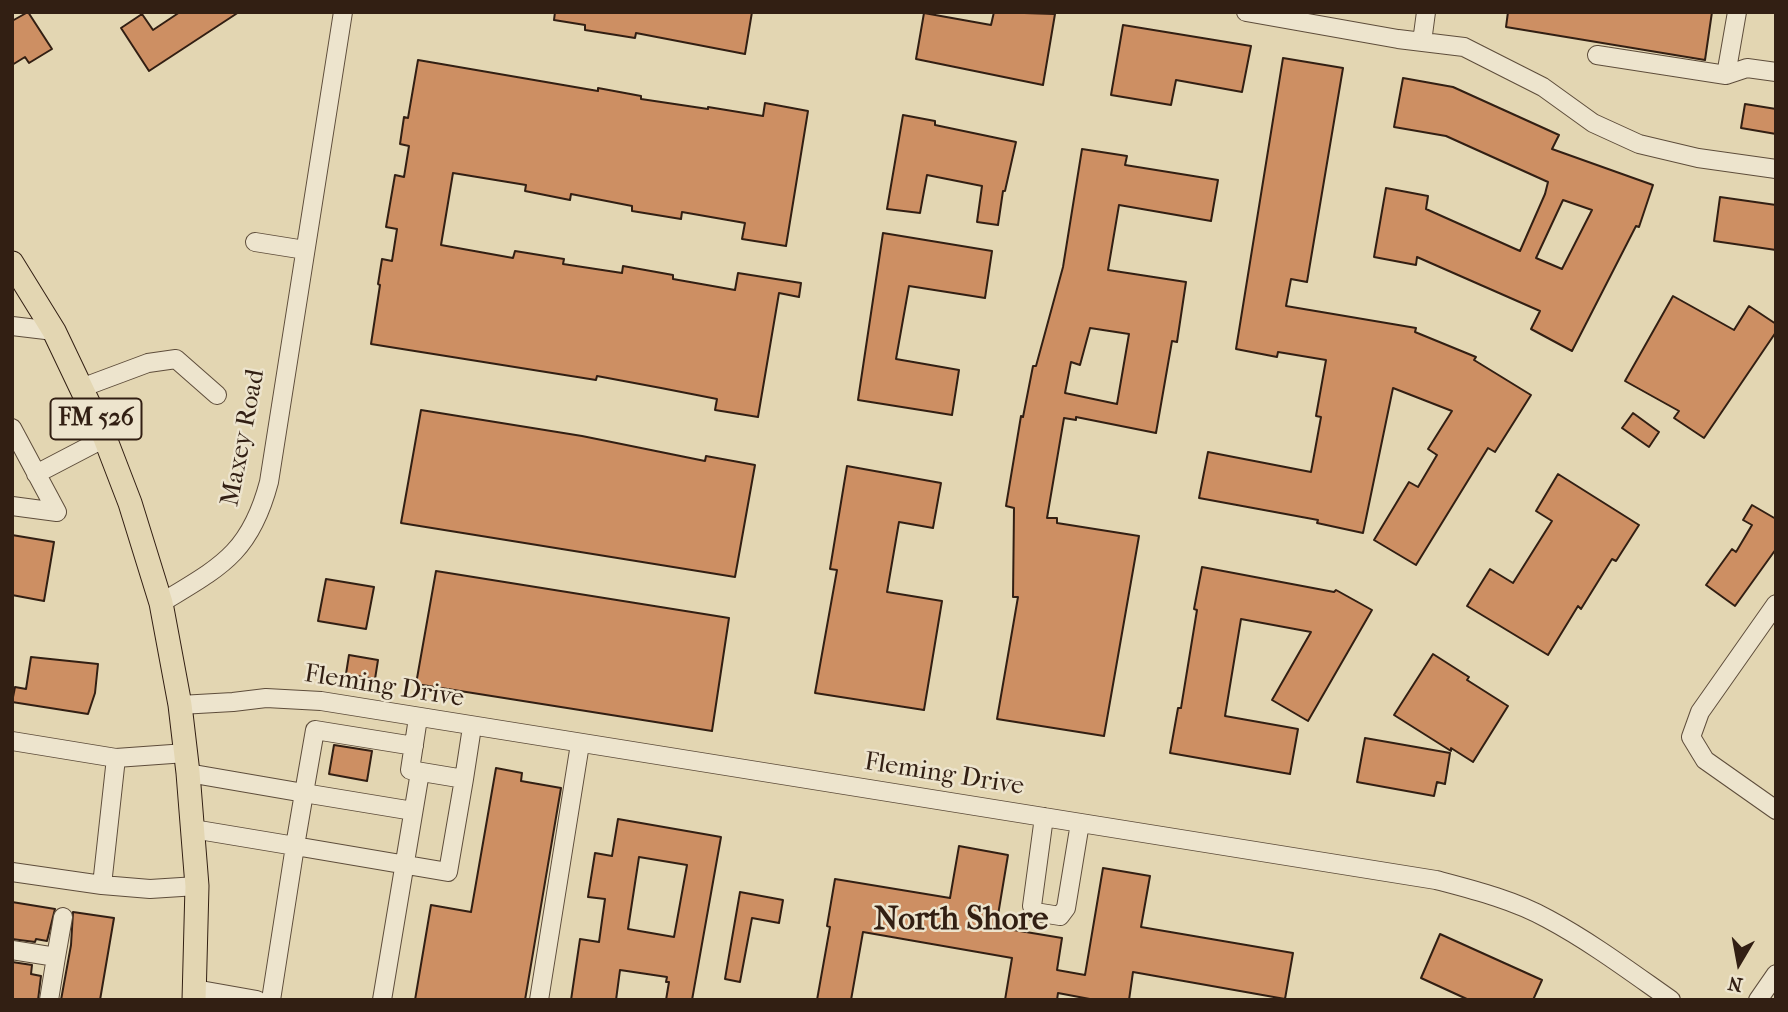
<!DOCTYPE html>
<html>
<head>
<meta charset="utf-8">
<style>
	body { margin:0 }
	#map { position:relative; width:1788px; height:1012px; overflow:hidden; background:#e3d6b2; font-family:"IM FELL French Canon",serif }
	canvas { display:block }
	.frame { position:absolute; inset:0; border:14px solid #321f13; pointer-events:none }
	.north { position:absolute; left:1704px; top:928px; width:70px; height:70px; -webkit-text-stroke:5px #ede4cd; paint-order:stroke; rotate:190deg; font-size:19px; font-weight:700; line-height:28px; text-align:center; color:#321f13 }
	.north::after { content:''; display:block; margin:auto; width:24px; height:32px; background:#321f13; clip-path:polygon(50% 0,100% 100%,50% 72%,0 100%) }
</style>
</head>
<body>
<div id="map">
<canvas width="1788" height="1012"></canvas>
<div class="frame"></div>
<div class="north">N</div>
</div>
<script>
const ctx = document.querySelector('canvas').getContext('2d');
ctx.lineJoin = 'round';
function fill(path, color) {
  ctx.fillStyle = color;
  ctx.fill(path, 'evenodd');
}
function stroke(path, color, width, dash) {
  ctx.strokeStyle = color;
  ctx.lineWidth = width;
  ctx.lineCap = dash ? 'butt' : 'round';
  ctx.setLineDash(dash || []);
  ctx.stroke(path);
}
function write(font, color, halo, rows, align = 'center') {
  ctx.font = font + ' "IM FELL French Canon",serif';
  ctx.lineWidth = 5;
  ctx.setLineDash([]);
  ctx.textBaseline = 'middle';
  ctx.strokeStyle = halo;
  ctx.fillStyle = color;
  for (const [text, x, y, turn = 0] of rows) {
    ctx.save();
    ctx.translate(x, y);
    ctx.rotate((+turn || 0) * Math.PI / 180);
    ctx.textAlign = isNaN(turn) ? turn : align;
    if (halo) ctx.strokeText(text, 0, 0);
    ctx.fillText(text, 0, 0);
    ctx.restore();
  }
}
const building = new Path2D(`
	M28,12L52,49L29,63L25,57L12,65V21Z
	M180,12H239L149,71L121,28L142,14L153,30Z
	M555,12H752L745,54L636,33L635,38L585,30V25L554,20Z
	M994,12L1055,14L1043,85L916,59L924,13L991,25Z
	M1508,12H1712L1705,60L1506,27Z
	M1123,25L1251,46L1242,92L1176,80L1171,105L1111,95Z
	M1283,58L1343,68L1307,282L1291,279L1286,306L1416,328L1415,332L1476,357L1474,360L1531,395L1495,452L1488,448L1416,565L1374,540L1409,482L1418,487L1437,455L1428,449L1452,411L1393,388L1363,533L1317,523L1318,520L1199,498L1208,452L1311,472L1321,417L1316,416L1326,360L1278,352L1277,357L1236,349Z
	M418,60L598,91V88L641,96V99L708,109V107L763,116L765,103L808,111L786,246L742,239L745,223L682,212L681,219L632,211V206L571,194L570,200L525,191L526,185L453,173L441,245L513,258L515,251L564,259L563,264L622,273L623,266L673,275V279L735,290L738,273L801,283L799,297L779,293L758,417L715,410L717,399L661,388L597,376L596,380L371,344L380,285L378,284L382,259L392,261L397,229L386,227L395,175L404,177L409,146L400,144L404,117L408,118Z
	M1403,78L1453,87L1559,135L1552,149L1653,185L1639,227L1636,226L1572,351L1531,329L1540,311L1417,257L1416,265L1374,257L1386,188L1428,196L1426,209L1520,251L1545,194L1548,182L1446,136L1394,127ZM1563,200L1592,210L1562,269L1536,258Z
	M1745,104L1776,109V134L1741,128Z
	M903,115L935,121V125L1016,142L1005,191H1003L998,225L977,222L982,186L927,175L920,213L887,209Z
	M1082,149L1127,156L1125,165L1218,180L1211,221L1119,205L1108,270L1186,282L1177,342L1172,341L1156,433L1076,417V420L1064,418L1047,518H1057V523L1139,536L1104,736L997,719L1018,597H1013L1014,508L1006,506L1021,416L1023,417L1033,366H1036L1063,267ZM1090,328L1129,334L1117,404L1065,393L1071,362L1080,365Z
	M1720,197L1776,205V250L1714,241Z
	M883,233L992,251L985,298L909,286L896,359L959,370L952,415L858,400Z
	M1673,296L1734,330L1749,306L1776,324V332L1704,438L1674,418L1679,411L1625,381Z
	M421,410L582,436L705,461L706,456L755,465L735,577L401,523Z
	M1633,413L1659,432L1649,447L1622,428Z
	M847,466L941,483L933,528L899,522L887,592L942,601L924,710L815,693L837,570L830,569Z
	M1558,474L1639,525L1616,561L1612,559L1581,609L1578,606L1548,655L1467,606L1490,569L1513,583L1552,521L1536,511Z
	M1752,505L1776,519V549L1735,606L1706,585L1732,549L1736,552L1752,525L1743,520Z
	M12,535L54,542L44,601L12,595Z
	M1202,567L1334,592L1336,590L1372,610L1308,721L1272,700L1311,632L1241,619L1225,716L1298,729L1290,774L1170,753L1178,708H1181L1197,610L1194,609Z
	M436,571L729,618L712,731L416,684Z
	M326,579L374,587L366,629L318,621Z
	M1433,654L1469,677L1467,680L1508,706L1473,762L1451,748V751L1394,715Z
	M349,655L378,660L375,679L346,674Z
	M31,657L98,664L95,693L88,714L12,702L15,687L26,689Z
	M1365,738L1450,753L1445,784L1437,782L1434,796L1357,782Z
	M334,745L372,751L367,781L329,774Z
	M496,768L522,773L521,781L561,788L525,1000H415L431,905L471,912Z
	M618,819L721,837L692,1000H666L669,982H666L667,977L620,970L616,1000H571L580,939L599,942L605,899L588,897L595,853L612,856ZM639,857L687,865L674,937L628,929Z
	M959,846L1008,855L996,927L1062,938L1057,970L1085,975L1103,868L1150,876L1141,927L1293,953L1285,999L1133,972L1129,1000H1095L1058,993L1057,1000H1005L1012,958L863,932L851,1000H817L830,927L827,926L835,879L950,898Z
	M740,892L783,900L779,923L752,918L740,982L725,979Z
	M12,902L55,909L47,941L36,939L35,942L12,939Z
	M73,912L114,918L100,1000H61L71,945Z
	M1440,934L1542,980L1533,1000H1469L1421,978Z
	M12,962L32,965L31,974L41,976L38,1000H12Z`);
const minor = new Path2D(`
	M1246,12L1398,39L1464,47L1543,87L1593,123L1639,144L1698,158L1776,169
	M1422,42L1426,12
	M1597,55L1726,75L1747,68L1776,72
	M1726,75L1737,12
	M255,242L305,250
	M12,326L54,331
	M81,388L148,363L176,359L217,395
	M12,428L57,512L12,506
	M36,474L105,438
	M161,603C220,567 250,554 269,482L343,12
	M1776,604L1700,712L1691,737L1705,760L1776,810
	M180,705L233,702L266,698L321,701L1436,880C1474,890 1514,900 1548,919C1591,942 1631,972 1671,1000
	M418,718L410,770L464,779L472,727
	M12,741L116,758L102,885
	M116,758L186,753
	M188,773L304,793L295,846L193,829
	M413,811L304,793L315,730L414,746
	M1044,817L1032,906L1035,912L1060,916L1066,908L1080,823
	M12,872L102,885L150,889L197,886
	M12,950L56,957L49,1000
	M56,957L63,917
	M195,989L257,1000
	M271,1000L295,846L448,872L464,779
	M382,1000L420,772
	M539,1000L580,744
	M1758,1000L1776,974`);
const major = new Path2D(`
	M12,263L54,331L105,438L130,503L161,603L180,705L188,773L197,886L194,1000`);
const shields = [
	[96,419,91]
];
const shieldNames = [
	["FM 526",96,419]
];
const streetNames = [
	["Maxey Road",244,438,-79],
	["Fleming Drive",384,687,9],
	["Fleming Drive",944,775,9]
];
const districtNames = [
	["North Shore",961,921]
];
fill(building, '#cd8f63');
stroke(building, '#321f13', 2);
stroke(minor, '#5e4d3b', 20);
stroke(major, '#321f13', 25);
stroke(minor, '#ede4cd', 18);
stroke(major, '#e3d6b2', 23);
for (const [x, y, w] of shields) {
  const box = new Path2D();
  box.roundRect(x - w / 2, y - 20.5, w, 41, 5);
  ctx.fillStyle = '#ede4cd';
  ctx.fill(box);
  stroke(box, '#321f13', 2);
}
write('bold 24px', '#321f13', null, shieldNames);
write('26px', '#321f13', '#ede4cd', streetNames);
write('bold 33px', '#321f13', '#ede4cd', districtNames);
</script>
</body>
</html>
